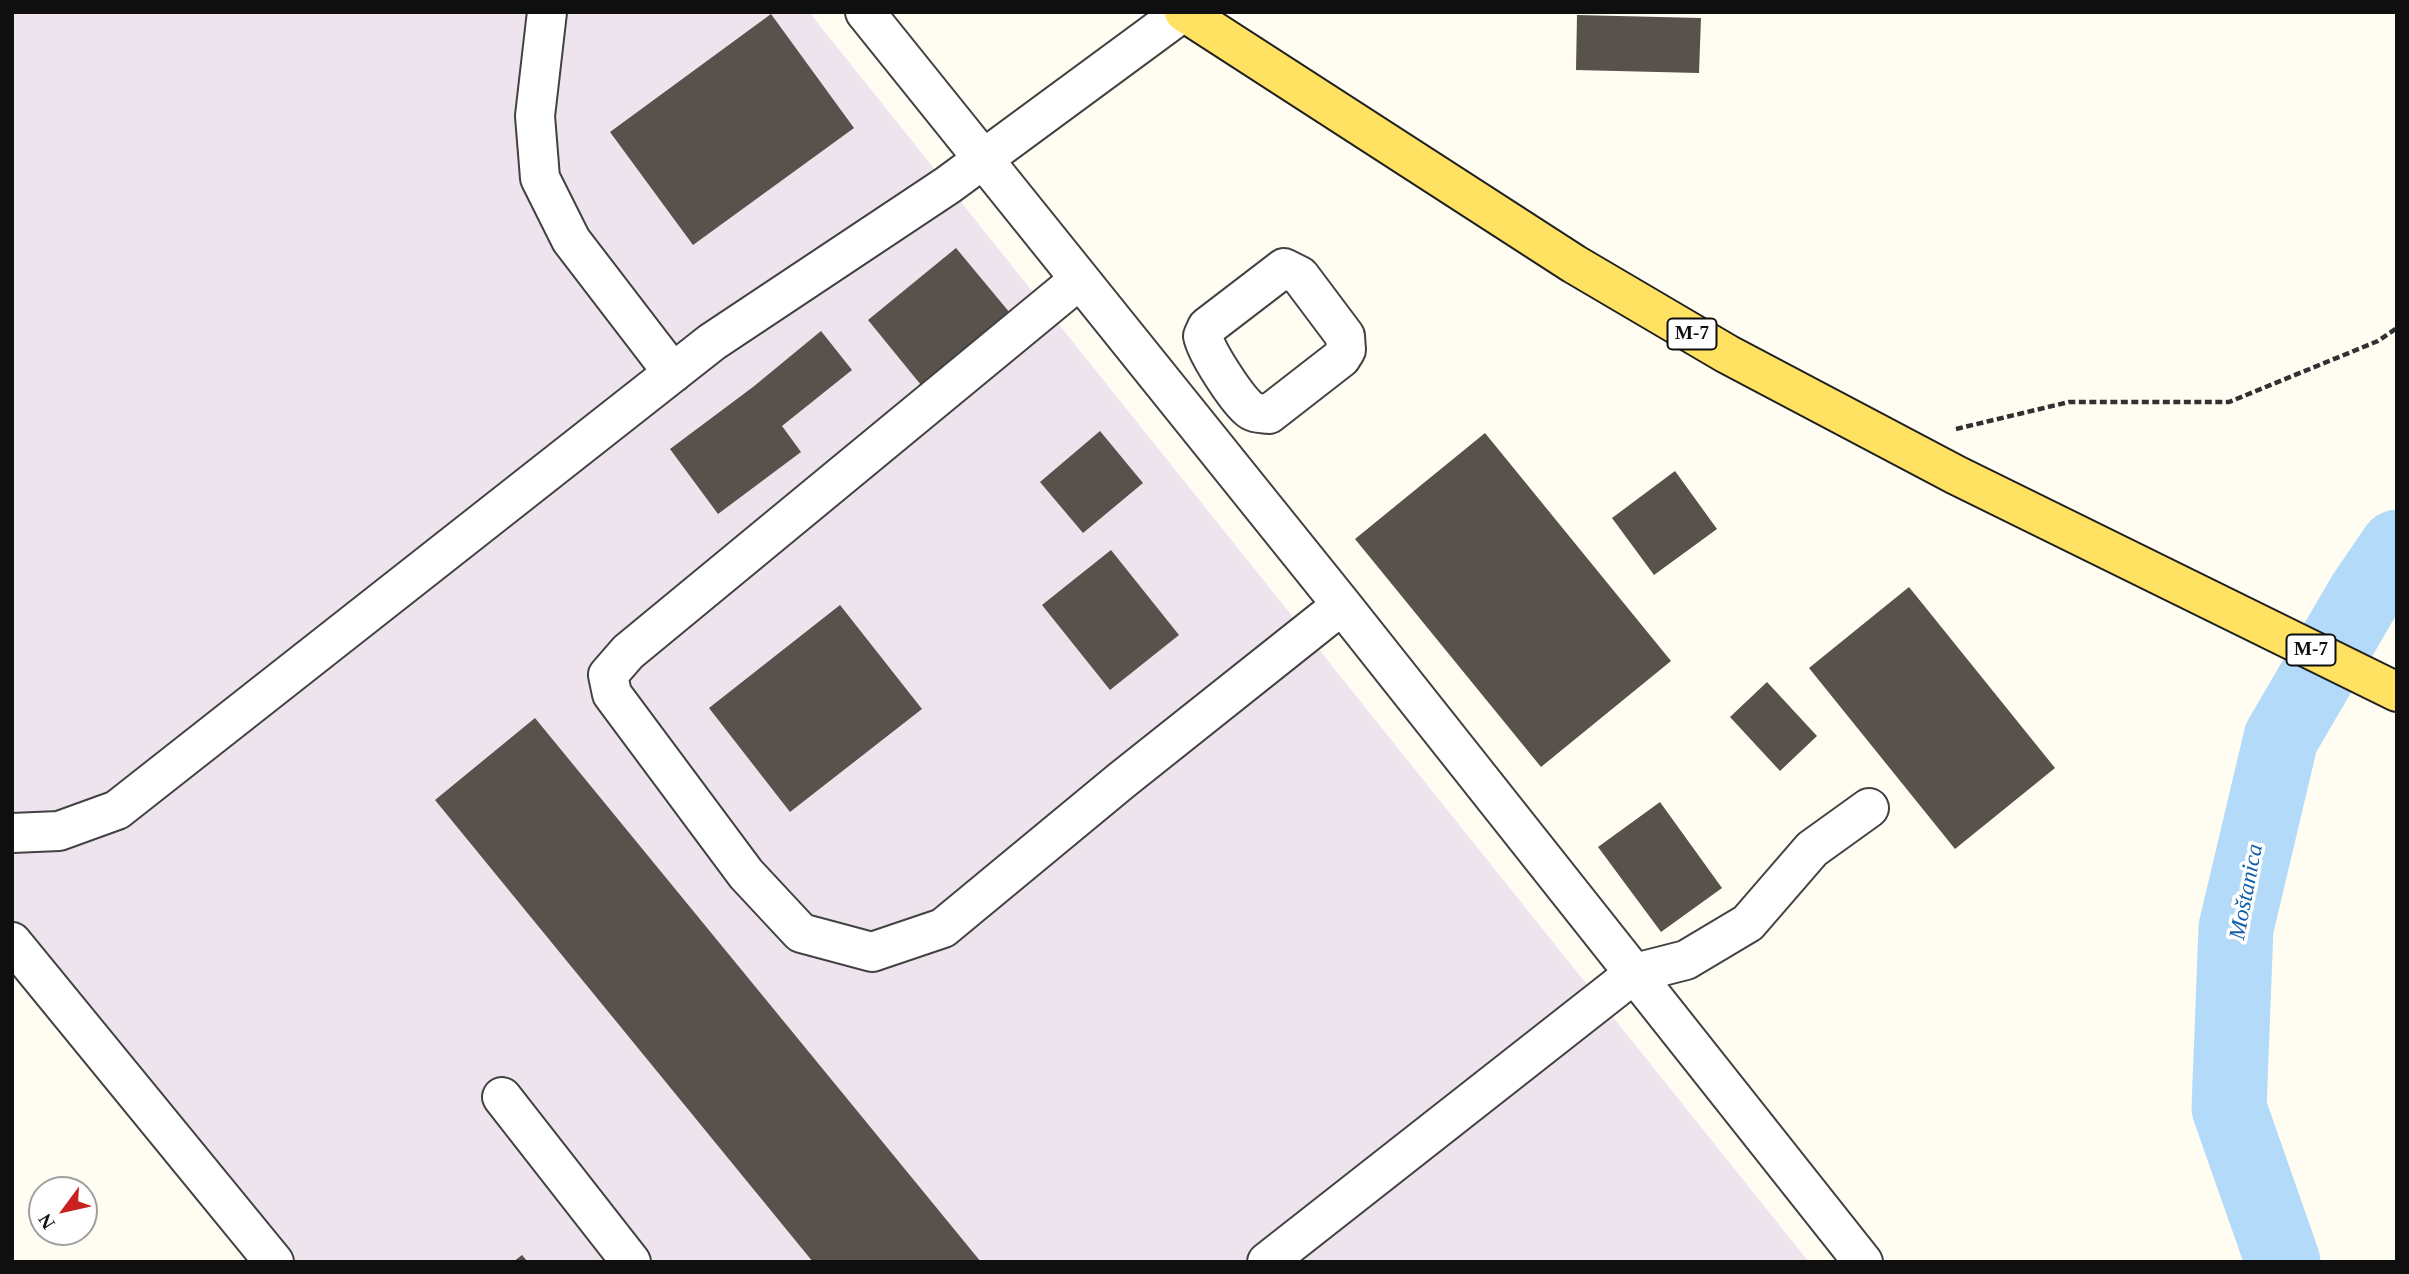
<!DOCTYPE html>
<html>
<head>
<meta charset="utf-8">
<style>
	body { margin:0 }
	#map { position:relative; width:2409px; height:1274px; overflow:hidden; background:#fffdf2; font-family:Georgia,serif }
	canvas { display:block }
	.frame { position:absolute; inset:0; border:14px solid #0f0f0f; pointer-events:none }
	.north { position:absolute; left:28px; top:1176px; width:70px; height:70px; box-sizing:border-box; background:#fff; border:2px solid #9f9f9f; border-radius:50%; rotate:237deg; font-size:19px; font-weight:700; line-height:28px; text-align:center; color:#0f0f0f }
	.north::after { content:''; display:block; margin:auto; width:24px; height:32px; background:#c8211f; clip-path:polygon(50% 0,100% 100%,50% 72%,0 100%) }
</style>
</head>
<body>
<div id="map">
<canvas width="2409" height="1274"></canvas>
<div class="frame"></div>
<div class="north">N</div>
</div>
<script>
const ctx = document.querySelector('canvas').getContext('2d');
ctx.lineJoin = 'round';
function fill(path, color) {
  ctx.fillStyle = color;
  ctx.fill(path, 'evenodd');
}
function stroke(path, color, width, dash) {
  ctx.strokeStyle = color;
  ctx.lineWidth = width;
  ctx.lineCap = dash ? 'butt' : 'round';
  ctx.setLineDash(dash || []);
  ctx.stroke(path);
}
function write(font, color, halo, rows, align = 'center') {
  ctx.font = font + ' Georgia,serif';
  ctx.lineWidth = 7;
  ctx.setLineDash([]);
  ctx.textBaseline = 'middle';
  ctx.strokeStyle = halo;
  ctx.fillStyle = color;
  for (const [text, x, y, turn = 0] of rows) {
    ctx.save();
    ctx.translate(x, y);
    ctx.rotate((+turn || 0) * Math.PI / 180);
    ctx.textAlign = isNaN(turn) ? turn : align;
    if (halo) ctx.strokeText(text, 0, 0);
    ctx.fillText(text, 0, 0);
    ctx.restore();
  }
}
const industrial = new Path2D(`
	M12,12H809L1809,1262H251L12,968Z`);
const river = new Path2D(`
	M2283,1262L2229,1108L2236,928L2281,738L2365,594L2397,547`);
const building = new Path2D(`
	M771,14L854,128L693,245L610,132Z
	M1577,15L1701,18L1699,73L1576,70Z
	M956,248L1010,313L921,385L868,320Z
	M821,331L852,370L782,426L801,452L718,514L670,449L753,387Z
	M1100,431L1143,483L1083,533L1040,482Z
	M1485,433L1671,661L1541,767L1355,539Z
	M1675,471L1717,529L1654,575L1612,518Z
	M1111,550L1179,635L1110,690L1042,605Z
	M1909,587L2055,768L1955,849L1809,668Z
	M840,605L922,709L790,812L709,708Z
	M1767,682L1817,736L1780,771L1730,717Z
	M535,718L981,1262H813L435,800Z
	M1660,802L1722,888L1661,932L1598,847Z
	M522,1255L528,1262H513Z`);
const path = new Path2D(`
	M1956,429L2069,402H2229L2378,341L2397,328`);
const minor = new Path2D(`
	M547,12L535,116L540,178L571,240L673,373
	M865,12L1342,605L1863,1262
	M1284,268L1300,276L1345,336L1346,350L1341,358L1269,414C1261,413 1254,414 1248,408C1235,396 1206,352 1203,336L1207,327Z
	M1079,280L628,652L608,675L612,694L746,874L801,933L872,952L943,928L1122,780L1342,605
	M12,833L59,831L117,810L712,342L948,185L1183,12
	M12,942L274,1262
	M502,1097L631,1262
	M1267,1262L1635,973L1686,960L1748,923L1812,849L1869,808`);
const major = new Path2D(`
	M1184,12L1574,264L1727,354L1956,475L2397,692`);
const shields = [
	[1692,334,49],
	[2311,650,49]
];
const shieldNames = [
	["M-7",1692,334],
	["M-7",2311,650]
];
const waterNames = [
	["Moštanica",2247,892,-79]
];
fill(industrial, '#eee4ee');
stroke(river, '#b3dbf9', 75);
fill(building, '#59514b');
stroke(minor, '#424242', 42);
stroke(major, '#202020', 42);
stroke(path, '#313131', 4.5, [7, 3.5]);
stroke(minor, '#fff', 38);
stroke(major, '#ffe262', 38);
for (const [x, y, w] of shields) {
  const box = new Path2D();
  box.roundRect(x - w / 2, y - 15.5, w, 31, 5);
  ctx.fillStyle = '#fff';
  ctx.fill(box);
  stroke(box, '#0f0f0f', 2);
}
write('bold 19px', '#0f0f0f', null, shieldNames);
write('italic 23px', '#115ea9', '#fff', waterNames);
</script>
</body>
</html>
